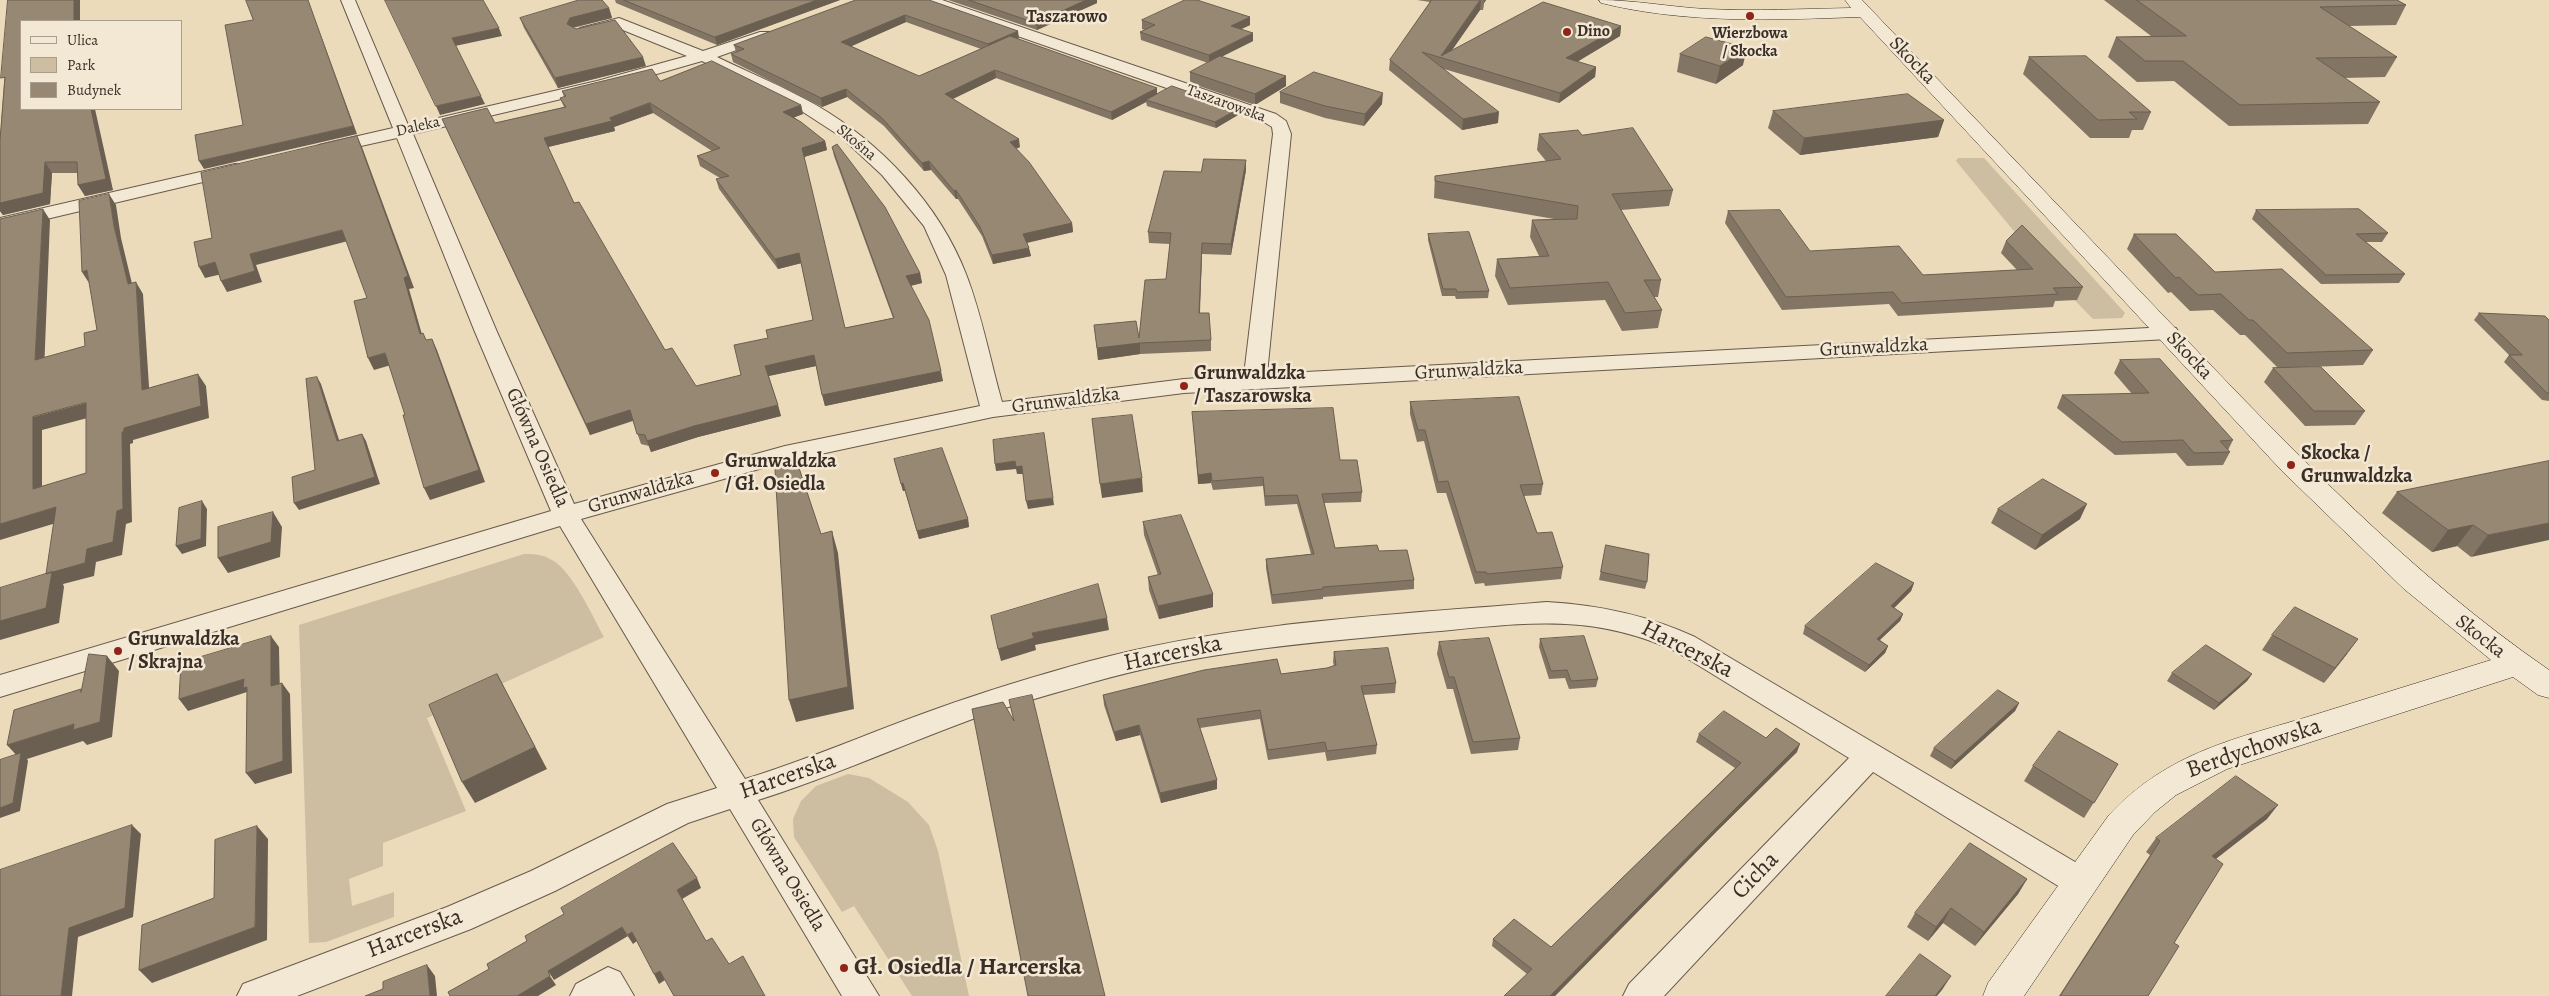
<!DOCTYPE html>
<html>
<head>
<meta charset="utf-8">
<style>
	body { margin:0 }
	#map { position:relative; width:2549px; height:996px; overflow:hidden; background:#ebdbbb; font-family:Alegreya,serif }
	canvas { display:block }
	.legend { position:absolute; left:20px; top:20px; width:162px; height:90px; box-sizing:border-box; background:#f2e8d3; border:1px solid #a99e8e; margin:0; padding:6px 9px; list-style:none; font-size:15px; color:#3b2e27 }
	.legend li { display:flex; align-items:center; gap:10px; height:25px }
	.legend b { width:25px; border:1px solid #a99e8e }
</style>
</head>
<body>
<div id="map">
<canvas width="2549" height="996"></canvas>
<ul class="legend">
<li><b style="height:6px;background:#f2e8d3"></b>Ulica</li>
<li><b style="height:14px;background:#cdbea2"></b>Park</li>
<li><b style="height:14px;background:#978874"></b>Budynek</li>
</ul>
</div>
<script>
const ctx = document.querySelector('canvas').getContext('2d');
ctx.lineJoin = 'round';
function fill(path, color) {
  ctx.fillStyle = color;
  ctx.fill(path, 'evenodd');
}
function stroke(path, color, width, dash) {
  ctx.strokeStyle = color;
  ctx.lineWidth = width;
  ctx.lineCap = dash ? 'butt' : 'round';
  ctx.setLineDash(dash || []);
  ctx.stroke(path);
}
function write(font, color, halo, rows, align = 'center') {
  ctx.font = font + ' Alegreya,serif';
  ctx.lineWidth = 5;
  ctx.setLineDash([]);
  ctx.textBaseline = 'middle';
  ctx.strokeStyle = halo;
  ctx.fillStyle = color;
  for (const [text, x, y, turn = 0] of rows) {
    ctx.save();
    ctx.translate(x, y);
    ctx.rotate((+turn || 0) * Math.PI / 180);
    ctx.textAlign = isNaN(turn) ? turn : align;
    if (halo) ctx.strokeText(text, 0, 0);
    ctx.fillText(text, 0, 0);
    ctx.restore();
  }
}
const green = new Path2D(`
	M1958,158H1984L2125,313L2122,318L2093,319L2051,276L1956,161Z
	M524,554C533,554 541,554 550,559C572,569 592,616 604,637L427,718L466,811L383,843V866L349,879L352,906L394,892V917L326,942L309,943L299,625Z
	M848,774L869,778L908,802L929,825L938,851L969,996H912L854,906L842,912L794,837L793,819L801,801L816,786Z`);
const street = new Path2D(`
	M341,0H355L408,125L597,81L687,56L618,28L585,36L580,34L577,31L580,28L619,18L703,51L760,32H770L773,35L770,38L717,57C750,73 784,87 816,105C880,142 939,204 966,274C982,315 990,360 1002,402L1184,379L1244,375L1273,134L1272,127L1264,122L923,3L921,0H942L1276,114L1286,121L1291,134L1267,374L2168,327L2176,328L2179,333L2176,338L2168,339L1184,393L993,417L788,461L581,519L745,779C810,759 871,732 936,709C986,691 1039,675 1090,661C1239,621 1394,615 1547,602C1599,605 1647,615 1695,637L2092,872L2096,882L2092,892L2080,896L2068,892L1873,772L1664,996H1623L1629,984L1849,758L1675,651C1589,611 1518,624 1428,632C1314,642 1200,651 1090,683C1044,696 998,709 954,726C888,751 825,779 758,800L879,996H842L730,809L688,823L555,891L471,929L297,996H237L243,984L447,907L531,871L667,804L717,788L560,526L0,697V675L551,511L475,332L397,138L325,154L319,153L316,149L319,145L393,128ZM702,61L803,112L840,136L882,175L924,226L946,275L980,406L785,446L574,504L497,332L413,134L608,88Z
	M235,164L241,165L244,169L241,173L0,230V218Z
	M608,967L620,972L634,996H570L576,984Z`);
const secondary = new Path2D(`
	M1599,0C1635,0 1670,7 1706,9C1754,11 1803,9 1851,8L1845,0H1862C1967,110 2073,221 2179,332C2295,453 2410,574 2549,670V698L2538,695L2513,677L2227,769L2176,795L2155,812L2133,835L2024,996H1983L1988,983L2109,815C2169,751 2236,739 2317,714C2375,696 2433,678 2491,660L2404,589L2282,471L1860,17C1774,20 1686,24 1601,3Z`);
const wall = new Path2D(`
	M8,0H80V21H21L113,190L85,196L78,185V173H52L50,204L3,215L0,211V140L4,83Z
	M615,0H840L717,45L616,3Z
	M856,0L1019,38L1017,39L1157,94L1238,115L1216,128L1147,106L1146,102L1112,120L996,78L953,99L1020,147L1016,149L1072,223L1073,232L1027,243L1031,256L993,264L982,236L958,199H956L931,170L924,171L884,126L847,97L822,107L733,62L731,54L736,52L734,45ZM906,22L981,49L919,76L851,46Z
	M948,0H1097V3L1037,30Z
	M1417,0H1486L1484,3L1483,10H1480L1451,51L1621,26L1620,36L1577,62L1596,67L1595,77L1559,103L1444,69L1498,123L1462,130L1389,70L1390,60L1430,2Z
	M2104,0H2397L2406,5L2396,25L2349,26L2397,57L2385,77L2344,78L2380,102L2368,124L2229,126L2174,81L2137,82L2108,57L2116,37L2151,36Z
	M609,8L612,18L573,28L646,66L558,88L524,28L520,18Z
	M1250,17V25L1241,29L1253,41L1221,57L1286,76V86L1255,105L1190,83V72L1208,63L1141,40L1140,32L1145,30L1142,29V20Z
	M1680,54L1743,65L1716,84L1677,72Z
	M2029,57L2151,112L2143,130H2132L2129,138H2090L2023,74Z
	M660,81L801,105L803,114L794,117L825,141L827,150L804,157L845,328L893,318L834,156L832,147L920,273L922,283L911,286L943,381L825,406L816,366L769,376L781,416L698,437L651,452L649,446L641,444L633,421L590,435L442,119L495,123L564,107L560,98L564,97L562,91ZM653,113L712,151L697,156L700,166L720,178L716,179L719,189L778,269L801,263L813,320L768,338L741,375L696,386L665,350L574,203L548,147L615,131L614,127Z
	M1280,92L1382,104L1364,126L1325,118L1280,103Z
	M1773,111L1944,120L1938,137L1800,155L1768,128Z
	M1539,134L1582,135L1673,190L1669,206L1621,210L1661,280L1658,297H1654L1662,310L1658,328L1622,331L1605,300L1508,305L1495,276L1497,259L1539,256L1530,237L1532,220L1554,219L1434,198L1435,176L1546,161L1537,150Z
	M1246,170L1231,255L1202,254L1200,313L1211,340V351L1140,354L1098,360L1094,325L1139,338L1166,279L1170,244L1149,243L1148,232L1201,172Z
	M2256,210L2388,233L2382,242H2366L2405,274L2399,283L2321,284L2252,219Z
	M1728,211L1810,251L1923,275L2017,270L2001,253L2006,241L2083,287L2077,300L2055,301L2053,307L1898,316L1889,304L1782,310L1725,223Z
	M1428,234L1489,291L1488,298L1456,299L1455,296H1442L1428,240Z
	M2134,234L2215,272L2373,350L2363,365L2280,368L2365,411L2355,425L2305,426L2264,382L2273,368H2278L2245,335H2240L2213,310L2190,311L2171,292L2168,293L2127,249Z
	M2479,313L2549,320V401L2542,400L2504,362L2509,355L2474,320Z
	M2120,360L2233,440L2228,450L2230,452L2223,465L2187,466L2176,453L2115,455L2057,408L2062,395L2132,394L2114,373Z
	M1410,402L1543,484L1541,495L1524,496L1537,533L1563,567L1561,579L1485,586L1484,583L1475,584L1446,493H1437L1424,441L1417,442L1410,414Z
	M1193,421L1340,460L1362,492L1361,502L1324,503L1335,548L1379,551L1414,580V589L1323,597V599L1272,604L1266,568V559L1311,554L1297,504L1265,506L1263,486L1213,490L1211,483L1198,484Z
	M894,459L968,519L969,527L919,539L905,491H903Z
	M2549,461L2471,557L2457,546L2432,552L2382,513L2397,492Z
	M1998,509L2080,519L2035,550L1991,523Z
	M1143,522L1213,594V607L1159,619L1149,590L1148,577L1158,575L1144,535Z
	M1606,545L1647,582L1645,589L1599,580Z
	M1914,583L1911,591L1894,608L1903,614L1900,621L1880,640L1888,646L1885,653L1865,672L1803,634L1805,626Z
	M2272,635L2347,654L2324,683L2262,650Z
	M1540,639L1598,679L1596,687L1569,689L1565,678L1549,679L1539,647Z
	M1439,642L1520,738L1518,750L1471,754L1453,689H1447L1437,654Z
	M1334,652L1396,683L1395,693L1363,695L1377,745L1376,754L1327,761L1325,752L1268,760L1260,719L1200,728L1217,780V789L1161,803L1140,735L1116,741L1104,705L1103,695L1281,674L1327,668L1334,666L1333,662Z
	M2172,673L2252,674L2247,681L2214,710L2167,681Z
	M2019,703L2015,711L1951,769L1930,756L1934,748Z
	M1699,734L1766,738L1797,752L1717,831L1555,996H1504L1527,974L1492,946L1493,939L1551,947L1735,768L1696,742Z
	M2118,764L2084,818L2024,781L2033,766Z
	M2267,819L2216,859L2148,996H2059L2150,855L2146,852L2156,838Z
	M2027,879L2018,894L1975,946L1943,923L1928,941L1907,927L1915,913Z`);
const shadedWall = new Path2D(`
	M74,0H80V21H74Z
	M308,0L357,134L204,169L199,161L353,126Z
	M817,0H840L717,45L715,37Z
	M1086,0H1097V3L1037,30L1036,23Z
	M1481,0L1480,10L1446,59L1441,56Z
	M1484,0H1486L1484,3L1483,10Z
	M609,8L612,18L574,27L570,34L567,24L570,18Z
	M905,15L906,22L843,50L841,42Z
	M1250,17V25L1231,34V26Z
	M1621,26L1620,36L1565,69L1566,58Z
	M499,28L502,36L455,46L452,38Z
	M1018,31L1019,38L989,52L988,44Z
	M1253,33V41L1209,63V55Z
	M1747,48L1743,65L1716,84L1720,66Z
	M643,57L646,66L558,88L555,78Z
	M1596,67L1595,77L1559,103L1560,93Z
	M995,70L996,78L946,102L945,94Z
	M1286,76V86L1255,105V94Z
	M1157,88V96L1146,100V102L1112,120L1111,112Z
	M846,89L847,97L822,107L821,98Z
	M1383,93L1382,104L1364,126L1365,114Z
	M481,96L485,104L440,115L436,106Z
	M650,103L653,113L614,127L615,131L548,147L544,138L610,118Z
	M801,105L803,114L785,121L783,112Z
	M91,109H95L113,190L85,196L78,185Z
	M1238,109V115L1216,128L1215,122Z
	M1499,112L1498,123L1462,130L1463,119Z
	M1944,120L1938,137L1800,155L1804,138Z
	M357,136L362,147L414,288L409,289L425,345L420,334Z
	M1019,139L1020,147L1011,150L1010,142Z
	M825,141L827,150L804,157L802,148Z
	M1246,160V170L1231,255V244Z
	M929,161L931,170L924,171L922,163Z
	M45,162L52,173L50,204L3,215L0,211V203Z
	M956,190L958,199H956L954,191Z
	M109,194L116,205L121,238L135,296L128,284L114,226Z
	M43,209L50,220L44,372L35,360Z
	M1072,223L1073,232L1025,243L1023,234Z
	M342,230L348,241L256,265L262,282L227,292L221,281L250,254Z
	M1202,243V254L1199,324V313Z
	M1029,248L1031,256L993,264L992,255Z
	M799,253L802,263L778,269L775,259Z
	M215,262L222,274L205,278L199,267Z
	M87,270L89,283L82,272Z
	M920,273L922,283L908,286L906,276Z
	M136,282L143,294L150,402L142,390Z
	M432,339L437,350L485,482L430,500L424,488Z
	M1140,343V354L1098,360L1097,348Z
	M385,353L391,365L374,370L368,358Z
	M814,355L816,366L768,376L765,366Z
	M941,371L943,381L825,406L822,395Z
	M198,374L206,386L209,418L133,440V443L130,444L132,522L126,524L122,555L96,562L94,576L63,584L64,587L59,623L0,640V621L46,574L124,428Z
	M317,377L321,384L342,449L337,441Z
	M86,403L95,416L42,430V502L33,489V417Z
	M778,405L781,416L698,437L651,452L647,441L694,426Z
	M630,410L634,420L590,435L586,424Z
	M362,434L366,441L380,484L299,510L294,503Z
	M1015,461L1022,466L1023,474H1017L1016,469L996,471L995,464Z
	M1211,473V483L1198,484V475Z
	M1142,478L1143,492L1102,498L1100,484Z
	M903,483L905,491H903L901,484Z
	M1053,498L1054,505L1028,509L1026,501Z
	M202,501L207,509L206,546L182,554L176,546Z
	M2087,504L2080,519L2035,550L2042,535Z
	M56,507L66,520L0,540V524Z
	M273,512L282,527L280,557L228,573L218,558Z
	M968,519L969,527L919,539L917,531Z
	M2549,523V540L2471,557L2488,535Z
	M2473,525L2457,546L2432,552L2448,530Z
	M832,531L838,553L854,709L796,722L789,700Z
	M1914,583L1911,591L1888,614L1891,606Z
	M1213,594V607L1159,619L1158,606Z
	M1903,614L1900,621L1873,646L1877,639Z
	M1107,618L1109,630L1035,645L1036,650L1001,661L998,649L1032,633Z
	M271,636L279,647L280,698L271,686Z
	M2358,639L2347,654L2324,683L2335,668Z
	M1888,646L1885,653L1865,672L1869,665Z
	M107,656L119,671L112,737L87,745L83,741L27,759L28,761L20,811L0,818V808L20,759L7,745L74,724Z
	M497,674L547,769L475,803L462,782Z
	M2252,674L2247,681L2214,710L2219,703Z
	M244,679L252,700L247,692L188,711L179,699Z
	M282,683L290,694L292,773L255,784L246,773Z
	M2019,703L2015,711L1951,769L1955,761Z
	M1139,725L1140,735L1116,741L1114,732Z
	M1800,744L1797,752L1717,831L1555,996H1550L1720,824Z
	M1217,780V789L1161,803L1160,793Z
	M2278,805L2267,819L2201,870L2212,856Z
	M132,825L141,834L133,917L78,937L72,996H61L69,928Z
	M257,826L268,839L267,940L152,983L139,970L255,927Z
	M697,878L701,888L682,899L677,890Z
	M2027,879L2018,894L1975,946L1984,932Z
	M1951,908L1943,923L1928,941L1936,927Z
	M622,927L628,936L554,980L548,971Z
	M632,932L637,941L633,944L627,935Z
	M427,965L435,976L437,996H430Z
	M660,971L665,980L659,984L654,974Z
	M550,976L556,985L538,996H517Z
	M1951,976L1942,990L1937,996H1935Z`);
const building = new Path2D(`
	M8,0H74V21H21V109H91L106,179L78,185L77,162H45L43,193L0,203V140L5,77L1,78Z
	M246,0H308L353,126L199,161L195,135L243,125L225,25L253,20Z
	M385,0H483L499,28L452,38L481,96L436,106Z
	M579,0H602L609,8L570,18L567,24L576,29L615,20L643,57L555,78L520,18Z
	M624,0H817L715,37Z
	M856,0H929L1018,31L988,44L905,15L841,42L919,76L1010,36L1157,88L1111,112L995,70L945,94L1019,139L1010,142L1029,162L1072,223L1023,234L1029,248L992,255L980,227L956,190L954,191L929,161L922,163L882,118L846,89L821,98L731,54L744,49L734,45Z
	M969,0H1086L1036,23Z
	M1185,0H1197L1250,17L1231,26L1253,33L1209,55L1140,32L1155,25L1142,20Z
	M1432,0H1480L1441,56L1543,2L1621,26L1566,58L1596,67L1560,93L1422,52L1499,112L1463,119L1390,60Z
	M2137,0H2397L2406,5L2320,7L2397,57L2316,58L2380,102L2240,105L2183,61H2145L2116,37L2186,36Z
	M1706,37L1747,48L1720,66L1680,54Z
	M1220,56L1286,76L1255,94L1190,72Z
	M2086,56L2151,112H2129L2137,119L2098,120L2029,57Z
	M712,61L801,105L783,112L801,122L825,141L802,148L845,328L894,318L832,147L837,144L885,207L920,273L906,276L929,320L941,371L822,395L814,355L765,366L778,405L694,426L647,441L645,435L637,434L630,410L586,424L442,119L487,108L495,123L566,107L560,98L566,96L562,91L652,69L660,81ZM650,103L720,148L697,156L729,176L716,179L775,259L799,253L813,320L766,330L768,338L734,345L741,375L696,386L672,348L665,350L579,202L574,203L544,138L612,121L610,118Z
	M1314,72L1383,93L1365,114L1325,106L1280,92Z
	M1172,86L1238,109L1215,122L1146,100Z
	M1908,94L1944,120L1804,138L1773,111Z
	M1633,128L1673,190L1612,194L1661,280H1644L1662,310L1625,313L1608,282L1510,288L1497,259L1549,256L1532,220L1577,219L1578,206L1435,181V176L1561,159L1539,134L1578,130L1582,135Z
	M357,136L408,276L404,278L420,334L423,333L426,340L432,339L479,470L424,488L403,415H405L385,353L368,358L354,301L367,298L342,230L250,254L255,271L221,281L215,262L199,267L194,242L212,238L201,173Z
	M1204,159L1246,160L1231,244L1202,243L1199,313H1209L1211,340L1140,343L1097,348L1094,325L1136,321L1139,338L1145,280L1166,279L1171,233L1148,232L1164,171L1201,172Z
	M109,194L114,226L128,284L136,282L142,390L198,374L201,406L124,428V431L122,432L123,509L117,511L113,542L87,549L85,563L46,574L56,507L0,524V219L43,209L35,360L85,346L84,333L97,330L87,270L82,272L79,201ZM86,403V473L33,489V417Z
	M2359,209L2388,233L2356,234L2405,274L2326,275L2256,210Z
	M1780,210L1810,251L1899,246L1923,275L2033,269L2006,241L2022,225L2083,287L2053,288L2058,294L1902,303L1893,292L1786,297L1728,211Z
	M1469,232L1489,291L1457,292L1456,289H1443L1428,234Z
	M2134,234H2176L2215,272L2282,269L2373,350L2287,353L2253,320H2249L2221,294L2198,295L2179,277L2176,278Z
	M2479,313L2545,316L2549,320V393H2547L2509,355H2522Z
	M2160,359L2233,440L2220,441L2230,452L2194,453L2183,440L2122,442L2062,395L2149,393L2120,360Z
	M2321,367L2365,411H2314L2273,368Z
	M317,377L337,441L362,434L375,477L294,503L292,477L315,470L306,379Z
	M1519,397L1543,484L1520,485L1537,533L1552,532L1563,567L1487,574L1486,572H1476L1448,481L1438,482L1425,430H1418L1410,402Z
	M1333,408L1340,460H1357L1362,492L1322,494L1335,548L1377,545L1379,551L1407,550L1414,580L1323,587V589L1272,595L1266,559L1314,554L1297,495L1265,496L1263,477L1212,481L1211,473L1198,475L1192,412Z
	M1132,415L1142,478L1100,484L1092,419Z
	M1044,433L1053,498L1026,501L1022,466L1016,467L1015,461L995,464L993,440Z
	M942,448L968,519L917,531L903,483L901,484L894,459Z
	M2549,461V523L2488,535L2473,525L2448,530L2397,492Z
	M798,465L821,534L832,531L848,687L789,700L775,470Z
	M2043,479L2087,504L2042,535L1998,509Z
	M202,501L201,539L176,546L179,508Z
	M273,512L271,542L218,558V527Z
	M1181,515L1213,594L1158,606L1148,577L1161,574L1143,522Z
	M1606,545L1649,554L1647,582L1601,572Z
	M1876,563L1914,583L1891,606L1903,614L1877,639L1888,646L1869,665L1805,626Z
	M52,572L46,608L0,621V588Z
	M1098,584L1107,618L1032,633L1034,638L998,649L991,616Z
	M2295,607L2358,639L2335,668L2272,635Z
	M271,636V686L282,683L283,761L246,773L247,687L243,688L244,679L179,699L181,663Z
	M1584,636L1598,679L1571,681L1567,670L1551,671L1540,639Z
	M1489,638L1520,738L1473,742L1454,677H1449L1439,642Z
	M2206,645L2252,674L2219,703L2172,673Z
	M1388,648L1396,683L1361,686L1377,745L1327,751L1325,742L1268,750L1260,710L1197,719L1217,780L1160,793L1139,725L1114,732L1103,695L1204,670L1277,659L1281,674L1327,668L1336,665L1334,652Z
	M89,654L107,656L100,722L73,730L74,724L7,745L14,710L81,689V692Z
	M497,674L535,747L462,782L429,705Z
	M1998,690L2019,703L1955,761L1934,748Z
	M1032,695L1105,996H1028L972,709L1003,702L1014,721L1009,700Z
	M1724,711L1766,738L1776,728L1800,744L1720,824L1550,996H1504L1532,969L1493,939L1514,919L1551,947L1741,763L1699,734Z
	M2059,731L2118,764L2094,803L2033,766Z
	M21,753L13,803L0,808V760Z
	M2236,776L2278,805L2212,856L2223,864L2174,943L2179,946L2148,996H2060L2160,841L2156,838Z
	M132,825L125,908L69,928L61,996H0V870Z
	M257,826L255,927L139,970L142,925L214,898L215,840Z
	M673,843L697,878L677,890L706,941L712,938L729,964L743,956L765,996H674L660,971L654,974L632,932L627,935L622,927L548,971L550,976L517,996H450L448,992L489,969L487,964L527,941L525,936L564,914L561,908Z
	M1970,843L2027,879L1984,932L1951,908L1936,927L1915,913Z
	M1920,954L1951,976L1935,996H1886Z
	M427,965L430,996H365L383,989V982Z`);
const markers = [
	[1750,16,5,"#8f2418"],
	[1567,32,5,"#8f2418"],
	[1184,386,5,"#8f2418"],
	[2291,465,5,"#8f2418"],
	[715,473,5,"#8f2418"],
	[118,651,5,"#8f2418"],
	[844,968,5,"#8f2418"]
];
const farPoinames = [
	["Dino",1577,32],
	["Wierzbowa",1750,34,"center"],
	["/ Skocka",1750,52,"center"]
];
const farStreetnames = [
	["Taszarowska",1226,104,20],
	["Daleka",418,127,-13],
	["Skośna",856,143,40]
];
const farNeighbourhoodnames = [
	["Taszarowo",1067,18]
];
const streetNames = [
	["Skocka",1912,61,46],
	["Grunwaldzka",1874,348,-3],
	["Skocka",2189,356,47],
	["Grunwaldzka",1469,371,-3],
	["Grunwaldzka",1066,401,-7],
	["Główna Osiedla",537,448,66],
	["Grunwaldzka",641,493,-16],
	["Skocka",2480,637,38],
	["Główna Osiedla",787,875,59]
];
const poiNames = [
	["Grunwaldzka",1194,374],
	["/ Taszarowska",1194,397],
	["Skocka /",2301,454],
	["Grunwaldzka",2301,477],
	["Grunwaldzka",725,462],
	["/ Gł. Osiedla",725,485],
	["Grunwaldzka",128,640],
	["/ Skrajna",128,663]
];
const nearStreetnames = [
	["Harcerska",1687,650,27],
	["Harcerska",1173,654,-12],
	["Berdychowska",2254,749,-19],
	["Harcerska",788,777,-19],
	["Cicha",1756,876,-46],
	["Harcerska",415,934,-21]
];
const nearPoinames = [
	["Gł. Osiedla / Harcerska",854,968]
];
fill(green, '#cdbea2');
stroke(street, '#67594c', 2);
stroke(secondary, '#3b2e27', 1);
fill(street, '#f2e8d3');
fill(secondary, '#f2e8d3');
fill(wall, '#827564');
fill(shadedWall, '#6a5f51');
fill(building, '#978874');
stroke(building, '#6a5f51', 1);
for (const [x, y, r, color] of markers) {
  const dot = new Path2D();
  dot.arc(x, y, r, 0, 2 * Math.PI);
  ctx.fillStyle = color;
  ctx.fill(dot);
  stroke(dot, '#f2e8d3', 2);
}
write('bold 16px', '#3b2e27', '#f2e8d3', farPoinames, 'left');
write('16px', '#3b2e27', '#f2e8d3', farStreetnames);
write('bold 18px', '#3b2e27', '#f2e8d3', farNeighbourhoodnames);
write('20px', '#3b2e27', '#f2e8d3', streetNames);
write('bold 20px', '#3b2e27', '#f2e8d3', poiNames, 'left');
write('24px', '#3b2e27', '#f2e8d3', nearStreetnames);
write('bold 24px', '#3b2e27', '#f2e8d3', nearPoinames, 'left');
</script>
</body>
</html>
